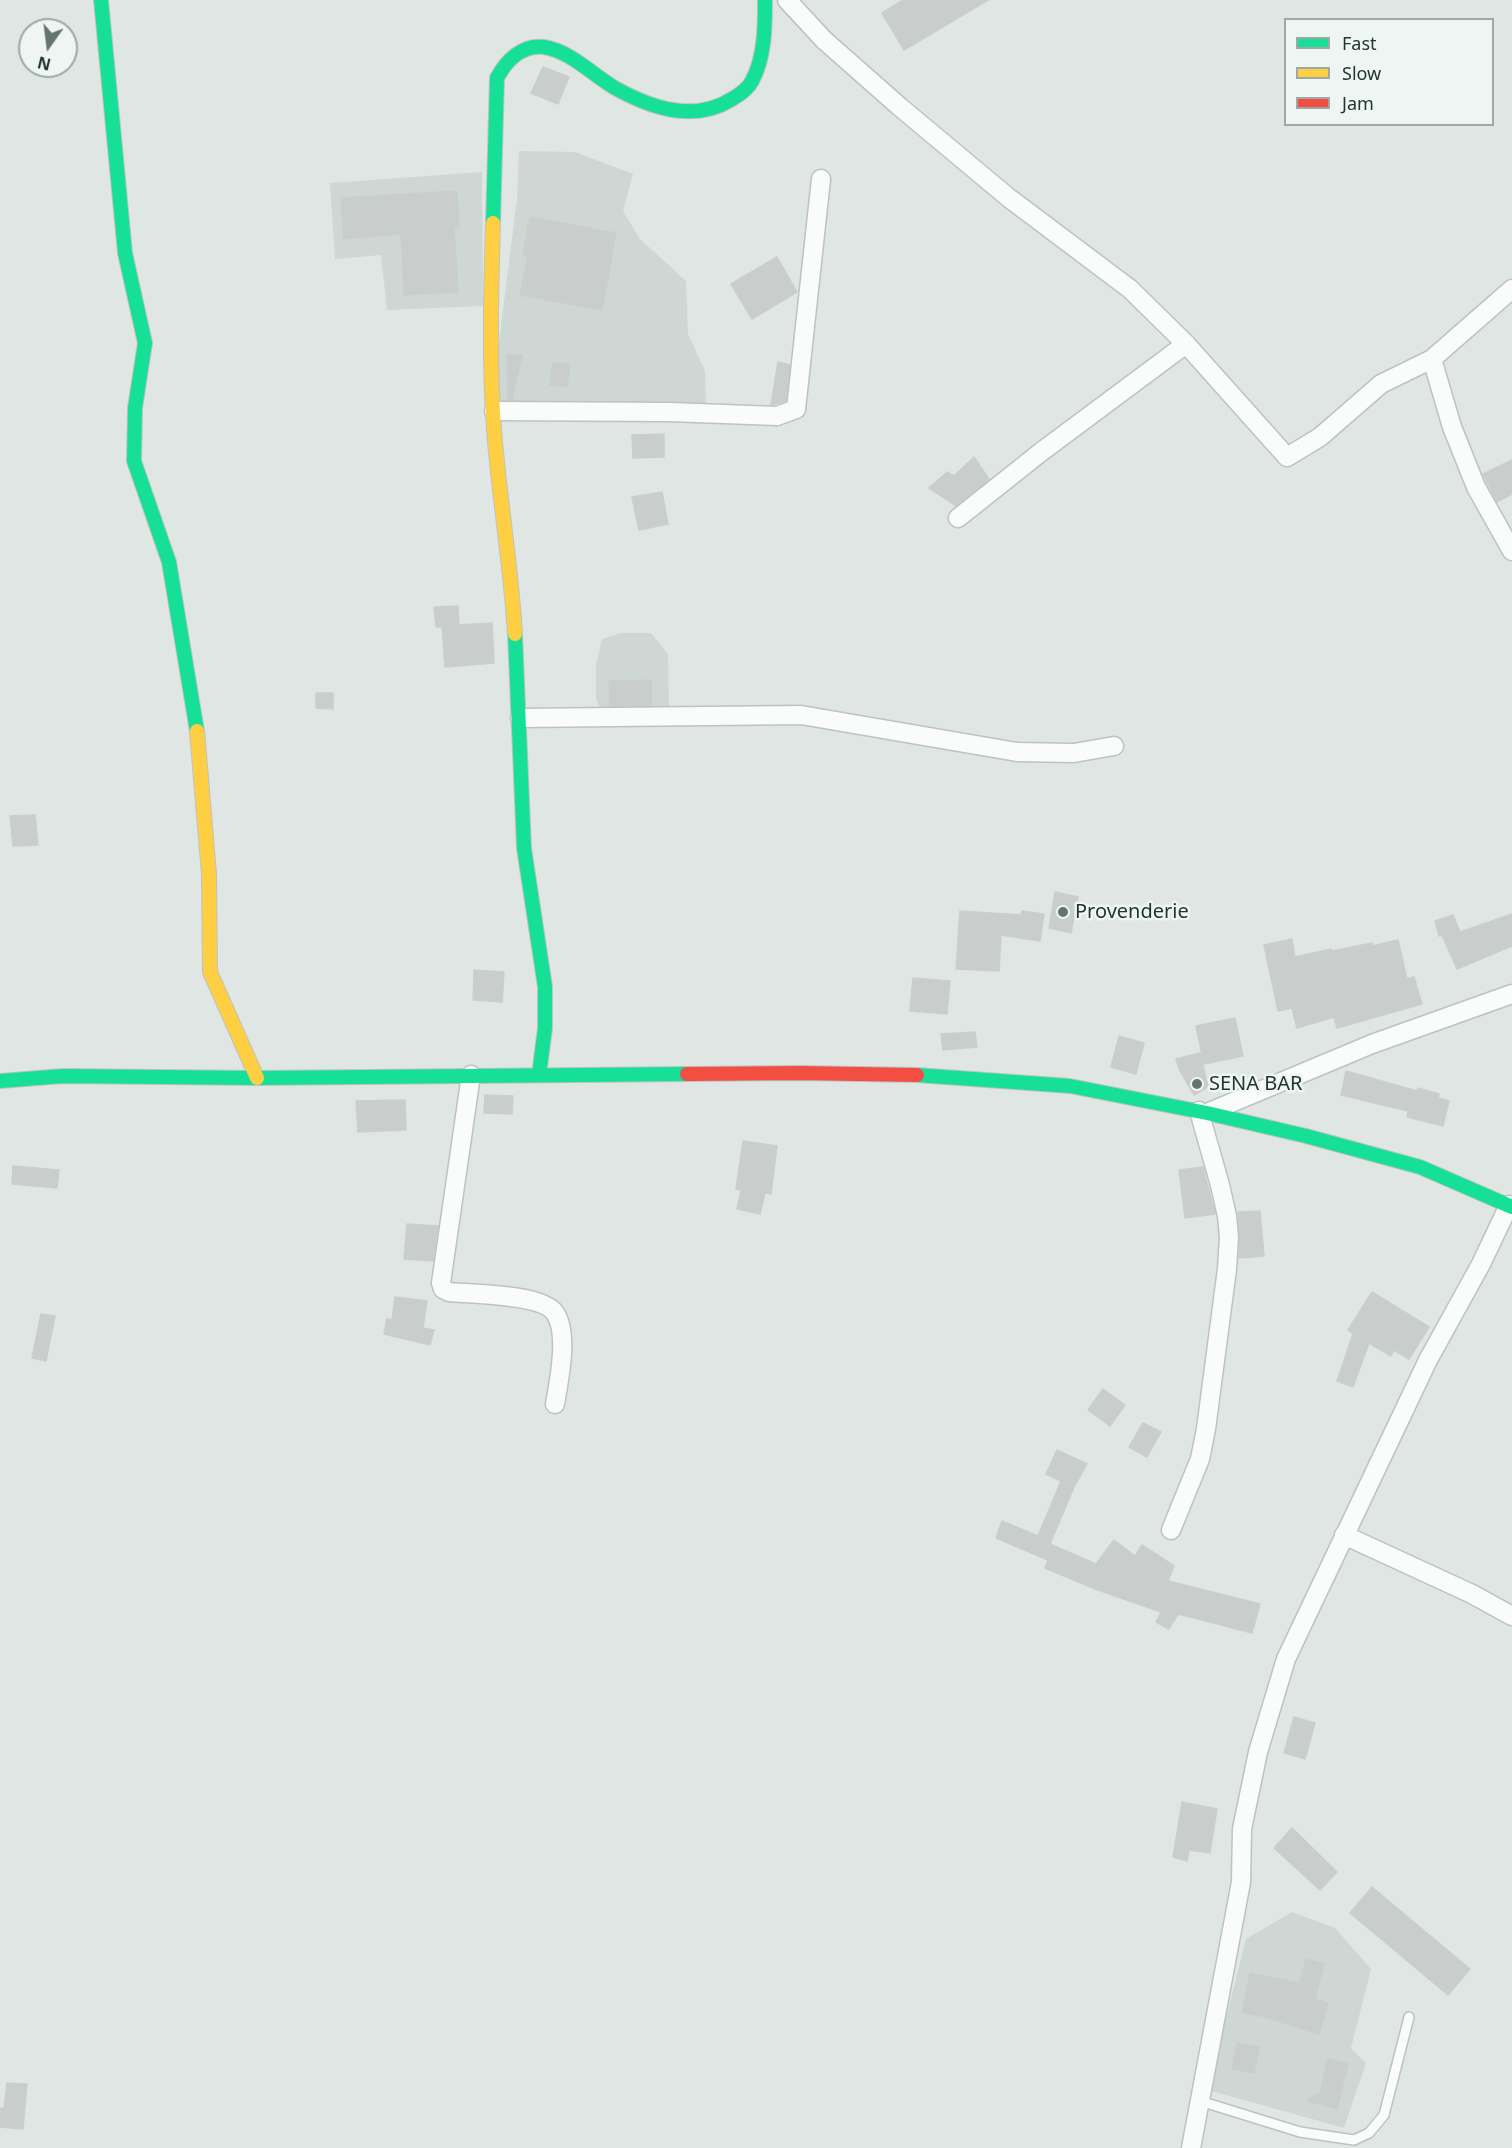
<!DOCTYPE html>
<html>
<head>
<meta charset="utf-8">
<style>
	body { margin:0 }
	#map { position:relative; width:1512px; height:2148px; overflow:hidden; background:#e0e6e4; font-family:"Noto Sans",sans-serif }
	canvas { display:block }
	.legend { position:absolute; left:1284px; top:18px; width:210px; height:108px; box-sizing:border-box; background:#eef5f3; border:2px solid #9ca9a6; margin:0; padding:8px 10px; list-style:none; font-size:18px; color:#213633 }
	.legend li { display:flex; align-items:center; gap:12px; height:30px }
	.legend b { width:30px; border:2px solid #9ca9a6 }
	.north { position:absolute; left:18px; top:18px; width:60px; height:60px; box-sizing:border-box; background:#eef5f3; border:2px solid #9ca9a6; border-radius:50%; rotate:194deg; font-size:16px; font-weight:700; line-height:24px; text-align:center; color:#213633 }
	.north::after { content:''; display:block; margin:auto; width:21px; height:27px; background:#647471; clip-path:polygon(50% 0,100% 100%,50% 72%,0 100%) }
</style>
</head>
<body>
<div id="map">
<canvas width="1512" height="2148"></canvas>
<ul class="legend">
<li><b style="height:8px;background:#16e098"></b>Fast</li>
<li><b style="height:8px;background:#ffcf43"></b>Slow</li>
<li><b style="height:8px;background:#f24e42"></b>Jam</li>
</ul>
<div class="north">N</div>
</div>
<script>
const ctx = document.querySelector('canvas').getContext('2d');
ctx.lineJoin = 'round';
function fill(path, color) {
  ctx.fillStyle = color;
  ctx.fill(path, 'evenodd');
}
function stroke(path, color, width, dash) {
  ctx.strokeStyle = color;
  ctx.lineWidth = width;
  ctx.lineCap = dash ? 'butt' : 'round';
  ctx.setLineDash(dash || []);
  ctx.stroke(path);
}
function write(font, color, halo, rows, align = 'center') {
  ctx.font = font + ' "Noto Sans",sans-serif';
  ctx.lineWidth = 5;
  ctx.setLineDash([]);
  ctx.textBaseline = 'middle';
  ctx.strokeStyle = halo;
  ctx.fillStyle = color;
  for (const [text, x, y, turn = 0] of rows) {
    ctx.save();
    ctx.translate(x, y);
    ctx.rotate((+turn || 0) * Math.PI / 180);
    ctx.textAlign = isNaN(turn) ? turn : align;
    if (halo) ctx.strokeText(text, 0, 0);
    ctx.fillText(text, 0, 0);
    ctx.restore();
  }
}
const built = new Path2D(`
	M519,151L575,152L633,174L623,211L640,239L686,281L688,334L705,371L706,408L487,402L495,374L517,199Z
	M482,172L483,306L387,310L381,255L335,259L330,183Z
	M621,633H651L668,654L669,707L659,720H604L596,698V665L602,639Z
	M1292,1912L1335,1928L1371,1969L1351,2048L1366,2063L1344,2128L1208,2090L1246,1939Z`);
const building = new Path2D(`
	M903,0H988L904,50L882,13Z
	M543,67L569,77L558,104L531,93Z
	M457,191L459,228H454L458,292L404,295L401,234L344,239L341,198Z
	M530,217L616,233L602,310L520,295L528,256L523,255Z
	M777,257L797,292L752,319L731,284Z
	M507,355H522L512,400H508Z
	M778,362L790,365L786,401L771,405Z
	M553,363L570,364L567,387L550,385Z
	M664,434V457L633,458L632,435Z
	M974,457L989,479L956,506L929,488L947,472L954,476Z
	M1512,460V494L1497,502L1483,474Z
	M662,492L668,524L639,530L632,497Z
	M458,606L459,625L492,623L494,663L445,667L442,627H436L434,607Z
	M651,680L652,705L610,706L609,681Z
	M316,693H333V709L316,708Z
	M35,815L38,845L13,846L10,816Z
	M1055,892L1078,897L1071,933L1049,928Z
	M960,911L1021,915L1022,911L1044,914L1040,941L1001,935L999,971L956,969Z
	M1512,914V946L1457,969L1442,935L1439,936L1435,921L1453,915L1460,932Z
	M1292,939L1295,957L1331,949L1332,951L1372,943V946L1398,940L1407,979L1414,977L1422,1004L1337,1028L1334,1017L1297,1028L1292,1008L1278,1011L1264,945Z
	M474,970L504,972L502,1002L473,1000Z
	M913,978L950,981L947,1014L910,1011Z
	M1235,1018L1243,1056L1204,1064L1196,1026Z
	M975,1032L977,1047L943,1050L941,1034Z
	M1119,1036L1144,1043L1136,1074L1111,1067Z
	M1200,1053L1208,1087L1194,1095L1179,1069L1176,1059Z
	M1346,1071L1417,1091L1418,1088L1439,1094L1438,1098L1449,1101L1443,1126L1407,1117L1408,1111L1341,1095Z
	M485,1095L513,1096L512,1114L484,1113Z
	M405,1100L406,1130L358,1132L356,1101Z
	M743,1141L777,1146L771,1194L765,1193L760,1214L737,1209L741,1190L736,1189Z
	M13,1166L59,1170L57,1188L12,1184Z
	M1203,1167L1215,1214L1185,1218L1179,1170Z
	M1260,1211L1264,1256L1239,1258L1240,1236L1238,1212Z
	M407,1224L438,1226L433,1261L404,1259Z
	M1372,1292L1429,1327L1409,1359L1394,1350L1391,1356L1369,1343L1353,1387L1337,1381L1353,1334L1348,1330Z
	M395,1297L427,1301L423,1328L434,1330L430,1345L384,1334L387,1319L392,1320Z
	M41,1314L55,1316L46,1361L32,1358Z
	M1103,1389L1125,1405L1110,1426L1088,1410Z
	M1143,1423L1161,1432L1147,1457L1129,1447Z
	M1057,1450L1087,1464L1074,1487L1050,1544L1096,1564L1114,1540L1135,1556L1142,1545L1174,1566L1168,1581L1260,1604L1252,1633L1178,1614L1169,1629L1156,1622L1161,1612L1095,1589L1045,1568L1048,1560L996,1538L1002,1521L1038,1536L1061,1481L1046,1474Z
	M1294,1717L1315,1723L1305,1759L1284,1753Z
	M1182,1802L1217,1809L1210,1853L1189,1850L1187,1861L1173,1857Z
	M1292,1828L1337,1872L1320,1890L1274,1848Z
	M1372,1887L1470,1969L1448,1995L1350,1913Z
	M1306,1959L1324,1964L1315,1999L1328,2003L1319,2034L1265,2017L1242,2012L1250,1973L1300,1983Z
	M1237,2043L1259,2047L1254,2073L1232,2069Z
	M1328,2059L1348,2064L1337,2109L1307,2101L1320,2093Z
	M7,2083L27,2084L23,2129L0,2127V2108H4Z`);
const lane = new Path2D(`
	M1200,2101L1300,2132L1354,2140L1369,2133L1384,2115L1409,2017`);
const street = new Path2D(`
	M787,0L824,40L900,107L1009,198L1130,289L1186,344L1287,457L1320,437L1381,384L1432,359L1512,289
	M1432,359L1452,427L1476,487L1512,551
	M494,411L670,412L777,416L796,409L821,179
	M958,518L1041,452L1186,344
	M520,718L801,715L1017,752L1074,753L1114,746
	M471,1075L441,1283L443,1289L449,1292C472,1294 543,1294 555,1313C569,1333 559,1381 555,1404
	M1207,1113L1372,1044L1512,994
	M1171,1530L1200,1459L1206,1429L1227,1269L1229,1237L1227,1216L1220,1185L1199,1111
	M1344,1535L1472,1594L1512,1616
	M1191,2148L1241,1882L1242,1829L1258,1752L1286,1659L1428,1360L1481,1264L1509,1205`);
const fast = new Path2D(`
	M101,0L125,253L145,343L135,408L134,461L169,562L197,731
	M493,223L497,78C506,61 522,44 544,47C570,51 593,75 615,88C651,108 694,123 732,99C739,95 748,89 752,81C765,57 765,26 765,0
	M515,634L524,848L545,987V1028L539,1075
	M917,1075L1070,1086L1207,1113L1306,1136L1420,1167L1512,1207
	M0,1081L63,1076L257,1078L687,1074`);
const slow = new Path2D(`
	M493,223C491,291 489,361 494,429C499,497 511,565 515,634
	M197,731L209,874L210,972L257,1078`);
const jam = new Path2D(`
	M687,1074L800,1073L917,1075`);
const markers = [
	[1063,912,6,"#647471"],
	[1197,1084,6,"#647471"]
];
const poiNames = [
	["Provenderie",1075,912],
	["SENA BAR",1209,1084]
];
fill(built, '#ced7d4');
fill(building, '#c9cecd');
stroke(building, '#c9cfcd', 1.5);
stroke(lane, '#bdc3c1', 12);
stroke(street, '#bdc3c1', 21);
stroke(fast, '#bdc3c1', 16);
stroke(slow, '#bdc3c1', 16);
stroke(jam, '#bdc3c1', 16);
stroke(lane, '#fafbfb', 9);
stroke(street, '#fafbfb', 18);
stroke(fast, '#16e098', 14);
stroke(slow, '#ffcf43', 14);
stroke(jam, '#f24e42', 14);
for (const [x, y, r, color] of markers) {
  const dot = new Path2D();
  dot.arc(x, y, r, 0, 2 * Math.PI);
  ctx.fillStyle = color;
  ctx.fill(dot);
  stroke(dot, '#eef5f3', 2);
}
write('20px', '#213633', '#eef5f3', poiNames, 'left');
</script>
</body>
</html>
